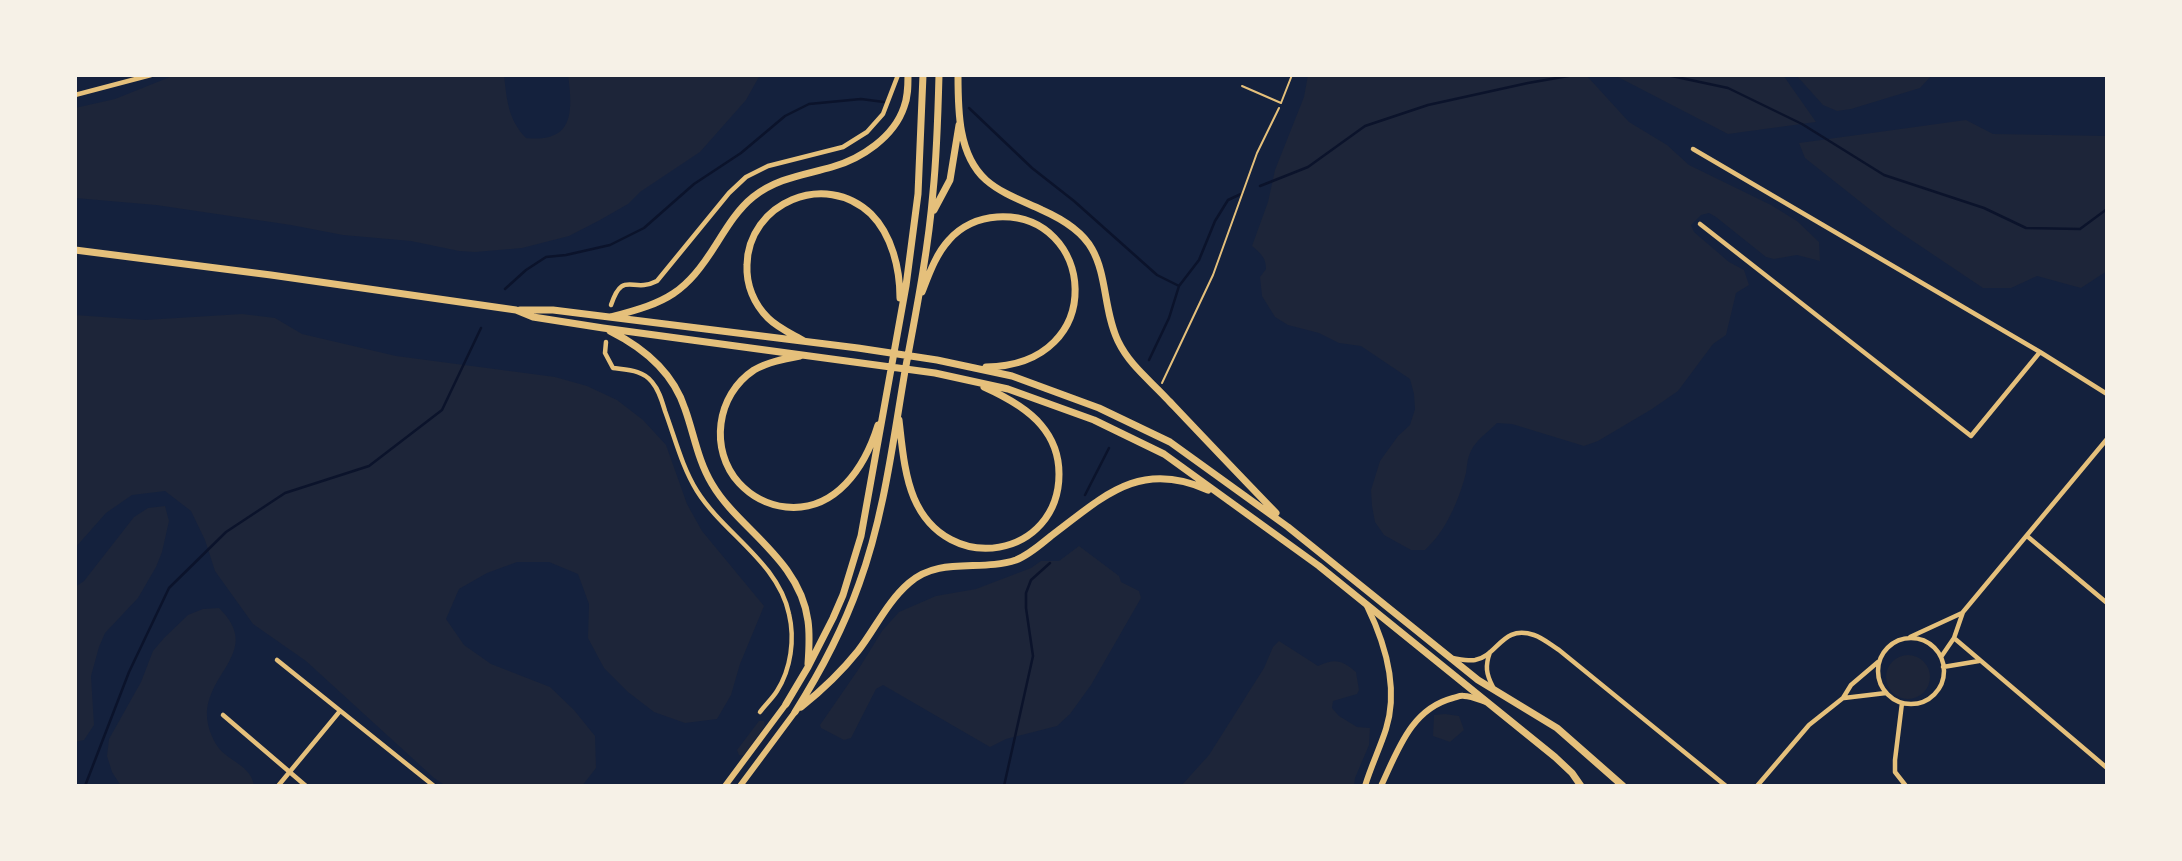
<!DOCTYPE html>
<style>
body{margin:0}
#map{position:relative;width:2182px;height:861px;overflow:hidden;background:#14213d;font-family:"Work Sans",sans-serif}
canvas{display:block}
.frame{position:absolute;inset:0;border:77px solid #f6f1e7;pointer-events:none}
</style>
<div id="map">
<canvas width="2182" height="861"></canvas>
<div class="frame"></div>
</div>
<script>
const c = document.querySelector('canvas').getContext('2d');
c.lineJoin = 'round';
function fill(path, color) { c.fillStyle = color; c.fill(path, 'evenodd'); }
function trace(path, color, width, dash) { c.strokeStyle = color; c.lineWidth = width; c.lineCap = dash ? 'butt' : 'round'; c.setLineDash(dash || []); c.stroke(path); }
const green = new Path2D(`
 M 175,75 L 504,75 C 507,101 508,119 526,138 C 574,143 573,112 568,75 L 760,75 L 746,100 L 700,152 L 640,192 L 628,204 L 600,220 L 569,236 L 522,248 L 475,252 L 459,251 L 411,241 L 343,235 L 291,225 L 156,205 L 75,198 L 75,108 L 115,99 Z
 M 1308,75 L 1586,75 L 1629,122 L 1667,145 L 1689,165 L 1771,205 L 1797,221 L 1819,242 L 1820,261 L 1797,255 L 1774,259 L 1766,257 L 1716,217 L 1709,213 L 1701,215 L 1691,225 L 1694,232 L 1729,262 L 1744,270 L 1749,285 L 1736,293 L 1726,335 L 1713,344 L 1678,391 L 1652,409 L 1598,441 L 1584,446 L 1512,424 L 1497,423 C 1487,433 1473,442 1469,456 C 1467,461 1467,467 1466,473 C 1459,500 1446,531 1425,550 L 1411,550 L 1384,535 L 1375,522 L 1372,506 L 1371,490 L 1380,461 L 1398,436 L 1410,425 L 1415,409 L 1414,394 L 1410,379 L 1361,346 L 1339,343 L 1319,333 L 1288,325 L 1275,317 L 1262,296 L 1260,277 L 1266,269 C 1266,257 1260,253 1252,246 L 1268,202 L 1275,170 L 1304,97 Z
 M 1614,75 L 1783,75 L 1816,122 L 1728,134 Z
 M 1796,75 L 1932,75 L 1920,88 L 1851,109 L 1837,111 L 1823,105 Z
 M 1966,120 L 1993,134 L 2107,136 L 2107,271 L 2081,288 L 2037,276 L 2011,288 L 1983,288 L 1892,227 L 1805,158 L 1799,143 Z
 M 242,314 L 275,318 L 302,334 L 396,356 L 555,377 L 587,386 L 617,400 L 643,420 L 666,445 L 687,504 L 702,531 L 764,606 L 740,664 L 731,695 L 717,719 L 685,723 L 654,712 L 628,692 L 604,668 L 588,638 L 589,604 L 578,574 L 549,562 L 517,562 L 487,573 L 459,589 L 446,619 L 464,645 L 491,664 L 550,687 L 574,710 L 595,736 L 596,768 L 582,786 L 446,786 L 434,778 L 306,661 L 253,624 L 215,571 L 205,540 L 191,511 L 165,491 L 132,495 L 106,513 L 75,548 L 75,315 L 145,320 Z
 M 165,506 L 169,521 L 162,552 L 156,567 L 138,598 L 105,633 L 99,647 L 91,676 L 94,725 L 84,740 L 75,742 L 75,587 L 84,581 L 134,517 L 148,508 Z
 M 1079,546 L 1119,576 L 1121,582 L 1139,591 L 1141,598 L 1091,685 L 1070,714 L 1057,726 L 1006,739 L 990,747 L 883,685 L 876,689 L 851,738 L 844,740 L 821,728 L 820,725 L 858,670 L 882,631 L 899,612 L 936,596 L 976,589 L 1031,568 L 1041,561 L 1059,561 Z
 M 219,608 C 263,651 206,672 207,716 C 207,725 212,739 218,747 C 228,761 252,766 254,786 L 121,786 L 112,772 L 107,756 L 109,739 L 141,682 L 153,651 L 164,638 L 188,615 L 203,609 Z
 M 1279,641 L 1318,666 C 1335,658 1342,660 1356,672 L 1359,690 L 1357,694 L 1333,701 L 1332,708 L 1339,716 L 1357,727 L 1370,728 L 1369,745 L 1355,778 L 1354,786 L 1181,786 L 1209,755 L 1264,668 L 1273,647 Z
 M1886 677a22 22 0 1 1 44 0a22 22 0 1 1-44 0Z
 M 1445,714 L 1459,716 L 1464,730 L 1450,742 L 1433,736 L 1434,715 Z
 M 759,721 L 764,721 L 765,726 L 744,755 L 739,755 L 737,750 Z`);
const stream = new Path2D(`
 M 1667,75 L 1728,88 L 1802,124 L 1884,175 L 1984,208 L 2026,228 L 2080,229 L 2107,209
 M 969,108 L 1032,168 L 1074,201 L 1157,275 L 1179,286
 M 1260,186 L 1308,167 L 1365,126 L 1428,105 L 1528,83 L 1574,75
 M 505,289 L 526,270 L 546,257 L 566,255 L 610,245 L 644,228 L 694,184 L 741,153 L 785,116 L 809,104 L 861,99 L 884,102
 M 1149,360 L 1169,318 L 1179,286 L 1199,260 L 1215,221 L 1228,200 L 1241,194
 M 1085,495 L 1109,448
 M 85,786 L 129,672 L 169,588 L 226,532 L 285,493 L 369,466 L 442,410 L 481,328
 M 1004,786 L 1033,656 L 1026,608 L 1026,593 L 1031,580 L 1050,563`);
const path = new Path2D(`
 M 1162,383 L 1213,275 L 1257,153 L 1279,108`);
const service = new Path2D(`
 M 1242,86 L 1281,103 L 1292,75`);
const minor = new Path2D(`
 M 75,95 L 151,75
 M 1693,149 L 2040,352 L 2107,394
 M 1700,224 L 1971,436 L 2040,352
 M 611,305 C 623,269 632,294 657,281 L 729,193 L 746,177 L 768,166 L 843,147 L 867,132 L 883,114 L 898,75
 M 606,342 L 605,353 L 613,368 C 627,370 643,370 652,382 C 659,390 662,401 665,411 C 675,438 682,467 697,491 C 724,534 778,562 789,614 C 795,639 791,669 777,691 C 772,699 765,705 760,712
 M 2027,536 L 2107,603
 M 1910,637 L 1962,613
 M 1954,638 L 2107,768
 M1878 671a33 33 0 1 1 66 0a33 33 0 1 1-66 0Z
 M 1490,652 C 1485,666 1486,674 1493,687
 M 1941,657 L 1954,638 L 1963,612 L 2107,439
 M 1452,658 C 1459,659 1468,661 1475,660 C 1498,656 1502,624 1534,635 C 1543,638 1551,645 1559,650 L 1726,786
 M 277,660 L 434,786
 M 1943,667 L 1979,661
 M 1844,698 L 1886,693
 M 1902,703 L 1895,760 L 1895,772 L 1906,786
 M 223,715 L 306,786
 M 278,786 L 340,711
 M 1757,786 L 1809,725 L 1843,698 L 1851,685 L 1878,662`);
const secondary = new Path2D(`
 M 1365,786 C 1371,766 1380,748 1386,729 C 1399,688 1385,643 1367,606
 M 1381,786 C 1398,750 1411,709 1453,698 C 1457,697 1461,695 1464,696 C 1471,696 1480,700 1486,702`);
const primary = new Path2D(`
 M 725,786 L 786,704
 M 740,786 L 795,712`);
const trunk = new Path2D(`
 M 958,75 C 958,110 958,155 986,180 C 1002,194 1023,201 1042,210 C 1060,218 1082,231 1092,249 C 1107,275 1104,312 1118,341 C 1130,366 1151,381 1169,401 C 1205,439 1240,476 1276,513
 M 934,210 L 950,180 L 959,125
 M 75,250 L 271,275 L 516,310 L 533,317 L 603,328 L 935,373 L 1008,389 L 1094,420 L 1164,454 L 1319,566 L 1555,757 L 1572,773 L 1581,786
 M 922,292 C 929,274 936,254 949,240 C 961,226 979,218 997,217 C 1095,211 1111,365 986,367
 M 520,310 L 553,310 L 858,348 L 937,360 L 1012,376 L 1099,408 L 1170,442 L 1288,527 L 1478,680 L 1557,728 L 1623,786
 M 611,317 C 668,302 685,294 717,243 C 727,227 738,209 753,197 C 777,178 804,175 832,167 C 861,159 894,137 904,107 C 908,97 908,86 908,75
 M 610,331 C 644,348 673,372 685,409 C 694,434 698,461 712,484 C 722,501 736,515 750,529 C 776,555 803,582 808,621 C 810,635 809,650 808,664
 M 804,341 C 792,334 778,328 768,318 C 754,304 746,285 747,265 C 748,203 825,170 871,214 C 892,235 900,269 900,298
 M 800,356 C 784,359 768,362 754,370 C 716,395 709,450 739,483 C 751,496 768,505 786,507 C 836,512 865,467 878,425
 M 899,420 C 902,445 904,474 914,498 C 948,578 1059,557 1059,474 C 1059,457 1053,439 1041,425 C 1027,408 1004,396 984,387
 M 786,704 L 808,667 L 833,618 L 843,595 L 861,536 L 906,286 L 918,194 L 923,75
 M 801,707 C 821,691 842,671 858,651 C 875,629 887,602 909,583 C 939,556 981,572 1016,560 C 1029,555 1040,545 1051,536 C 1103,497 1139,459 1208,490
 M 795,712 C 821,671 843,629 859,584 C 884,516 893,441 905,371 C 916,312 928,252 933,192 C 937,153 938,114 939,75`);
fill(green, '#1d2539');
trace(stream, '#0b132b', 2.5);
trace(path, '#e5c07b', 2);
trace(service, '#e5c07b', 2);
trace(minor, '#e5c07b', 4.5);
trace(secondary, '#e5c07b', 6);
trace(primary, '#e5c07b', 6);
trace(trunk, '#e5c07b', 7);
</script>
